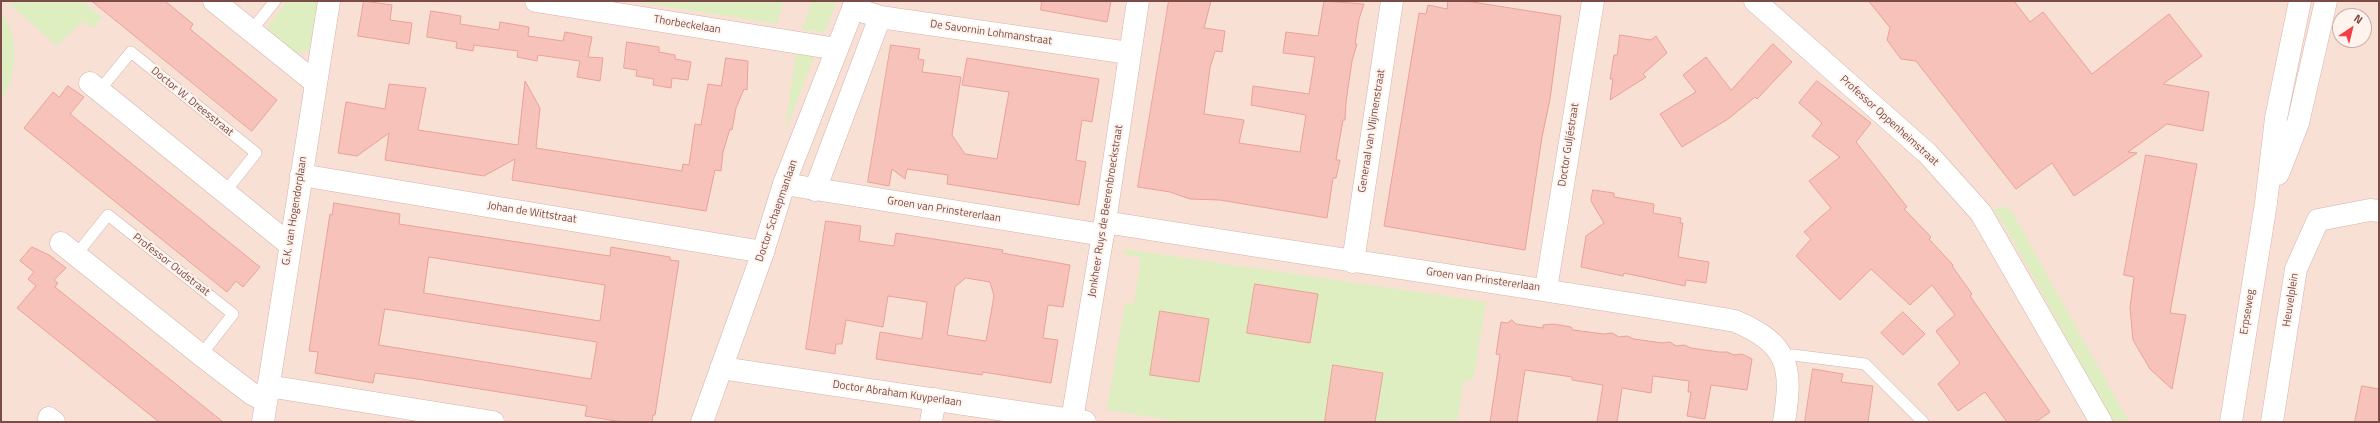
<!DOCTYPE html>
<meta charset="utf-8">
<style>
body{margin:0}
#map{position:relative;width:2380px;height:423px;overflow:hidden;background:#feeee5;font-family:"Titillium Web",sans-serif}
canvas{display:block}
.frame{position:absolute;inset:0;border:2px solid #7a4b47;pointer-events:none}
.north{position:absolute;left:2332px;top:8px;width:40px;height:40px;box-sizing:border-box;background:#fff3ed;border:1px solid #cab0ab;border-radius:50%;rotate:35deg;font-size:11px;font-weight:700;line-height:16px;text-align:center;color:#7a4b47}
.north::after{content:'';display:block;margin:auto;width:14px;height:18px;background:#f43e46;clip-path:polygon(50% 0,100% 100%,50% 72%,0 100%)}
</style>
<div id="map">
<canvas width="2380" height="423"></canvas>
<div class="frame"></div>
<div class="north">N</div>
</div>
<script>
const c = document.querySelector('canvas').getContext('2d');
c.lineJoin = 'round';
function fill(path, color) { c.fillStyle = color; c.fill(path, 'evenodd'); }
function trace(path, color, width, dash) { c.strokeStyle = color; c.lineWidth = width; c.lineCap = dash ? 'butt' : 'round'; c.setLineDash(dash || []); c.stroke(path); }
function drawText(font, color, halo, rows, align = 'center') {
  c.font = font + ' "Titillium Web",sans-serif'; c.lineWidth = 4; c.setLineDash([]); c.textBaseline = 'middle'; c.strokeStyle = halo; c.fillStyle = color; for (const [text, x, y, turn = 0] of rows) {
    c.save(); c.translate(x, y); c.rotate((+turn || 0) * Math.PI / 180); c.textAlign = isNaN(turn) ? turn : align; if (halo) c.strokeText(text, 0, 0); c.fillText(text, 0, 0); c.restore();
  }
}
const residential = new Path2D(`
 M 1,1 L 2379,1 L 2379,422 L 1,422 ZM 2340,16 L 2364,16 L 2364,40 L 2340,40 Z`);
const green = new Path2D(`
 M 6,1 L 82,1 L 102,17 L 92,29 L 83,21 L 57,46 Z
 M 287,1 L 322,1 L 314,49 L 294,55 L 266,29 Z
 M 632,1 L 784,1 L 776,24 Z
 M 812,1 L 837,1 L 825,32 L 802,30 Z
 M 1,14 C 21,34 16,80 1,101 Z
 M 798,48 L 816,52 L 785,132 L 795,57 Z
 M 2006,206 L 2011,210 L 2129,422 L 2113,422 L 2006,228 L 1993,210 Z
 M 1125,249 L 1486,302 L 1473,381 L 1464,380 L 1457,422 L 1183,422 L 1107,410 L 1125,303 L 1134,304 L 1141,257 L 1123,254 Z`);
const building = new Path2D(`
 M 92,1 L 165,1 L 193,24 L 190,29 L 277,100 L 252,131 Z
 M 364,1 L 392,5 L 390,20 L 412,23 L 409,44 L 358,36 Z
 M 1042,1 L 1111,1 L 1107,22 L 1041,10 Z
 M 1169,1 L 1211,1 L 1204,28 L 1225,31 L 1222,52 L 1215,51 L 1210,68 L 1204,114 L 1244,120 L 1239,143 L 1300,152 L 1306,115 L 1251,105 L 1253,86 L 1309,94 L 1315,57 L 1283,53 L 1286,32 L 1318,36 L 1324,1 L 1364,4 L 1359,19 L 1355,44 L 1357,44 L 1352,61 L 1346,102 L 1345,120 L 1343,120 L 1336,160 L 1340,160 L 1336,178 L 1333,178 L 1327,218 L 1220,200 L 1190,199 L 1170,192 L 1138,187 Z
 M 1448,1 L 1466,1 L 1561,16 L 1550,99 L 1542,137 L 1525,250 L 1384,226 L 1419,13 L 1426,14 L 1428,5 L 1447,9 Z
 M 1869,1 L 2014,1 L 2030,22 L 2043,12 L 2092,74 L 2169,14 L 2202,56 L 2163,84 L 2209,92 L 2203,131 L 2167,124 L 2128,152 L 2137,153 L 2074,196 L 2052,163 L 2016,189 L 1916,61 L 1901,59 L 1887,40 L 1890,28 Z
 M 431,11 L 461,16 L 460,24 L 499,30 L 500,22 L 529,27 L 528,36 L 563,41 L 565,32 L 592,37 L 588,57 L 603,58 L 600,81 L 577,77 L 580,61 L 538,55 L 537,61 L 517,57 L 518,51 L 474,45 L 473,51 L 456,48 L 457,42 L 427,37 Z
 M 1620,35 L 1651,40 L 1656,36 L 1667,53 L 1643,74 L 1646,77 L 1610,100 L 1613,79 L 1610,79 L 1614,55 L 1617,55 Z
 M 627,42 L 659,47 L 659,52 L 675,55 L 675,59 L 691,62 L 688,80 L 672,78 L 671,88 L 653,85 L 654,79 L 636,76 L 637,70 L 624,68 Z
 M 1773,44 L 1792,62 L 1757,99 L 1755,97 L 1728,119 L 1682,147 L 1660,114 L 1696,92 L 1683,75 L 1706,57 L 1731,90 Z
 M 891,45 L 920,49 L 918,59 L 924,60 L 922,72 L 961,77 L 952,135 L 965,154 L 997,159 L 1009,92 L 962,85 L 967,58 L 1099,79 L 1092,122 L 1082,120 L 1076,160 L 1086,162 L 1079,205 L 947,184 L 948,175 L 907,169 L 905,179 L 892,169 L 889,186 L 868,182 Z
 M 726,58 L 748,61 L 747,90 L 744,89 L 736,108 L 732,130 L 730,129 L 723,152 L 721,171 L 715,170 L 706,211 L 512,180 L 515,159 L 484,176 L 385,160 L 389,133 L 357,156 L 338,153 L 346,102 L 385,109 L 389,84 L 426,88 L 418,130 L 518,145 L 525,81 L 540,108 L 536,148 L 682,171 L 683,164 L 689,165 L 695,124 L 701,125 L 708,84 L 721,86 Z
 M 1817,81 L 1871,123 L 1856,142 L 1907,207 L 1904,209 L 1931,237 L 1929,239 L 1953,265 L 1952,266 L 1972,294 L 1970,296 L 2050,412 L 2036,422 L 2007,422 L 1985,392 L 1958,411 L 1938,384 L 1960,363 L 1936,331 L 1955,315 L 1932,285 L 1910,305 L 1871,269 L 1840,300 L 1796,256 L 1811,239 L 1804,232 L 1831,208 L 1809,181 L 1840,157 L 1812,136 L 1822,123 L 1799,103 Z
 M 68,86 L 84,97 L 70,114 L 260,267 L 243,287 L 236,281 L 227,292 L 24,128 L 53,92 L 59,97 Z
 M 2146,155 L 2197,164 L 2170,313 L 2186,315 L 2172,389 L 2150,369 L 2133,340 L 2130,308 L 2134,277 L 2124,275 Z
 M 1593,190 L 1614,193 L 1614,197 L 1654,204 L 1653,213 L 1681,218 L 1680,223 L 1683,223 L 1678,257 L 1709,262 L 1706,283 L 1686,280 L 1685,286 L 1624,273 L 1623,276 L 1581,267 L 1586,236 L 1604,223 L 1591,201 Z
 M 334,203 L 400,214 L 399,224 L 610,256 L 611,247 L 670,257 L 670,260 L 679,261 L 655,415 L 653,415 L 652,422 L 623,422 L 585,416 L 587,406 L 417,379 L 375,373 L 373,383 L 315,373 L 318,352 L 309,351 L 330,214 L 332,215 ZM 429,257 L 605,285 L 600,321 L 424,293 ZM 385,309 L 597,342 L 591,379 L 379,345 Z
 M 826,221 L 861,226 L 859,241 L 894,246 L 896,233 L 1003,250 L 1002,253 L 1070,265 L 1063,307 L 1048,305 L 1043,338 L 1058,340 L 1051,383 L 983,372 L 982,375 L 876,359 L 880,332 L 922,339 L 927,302 L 888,296 L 883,327 L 846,320 L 842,344 L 836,344 L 835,354 L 806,349 ZM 966,278 L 990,282 L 994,296 L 986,341 L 947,335 L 955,287 Z
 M 32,247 L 49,255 L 66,268 L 54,280 L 58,283 L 55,287 L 223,422 L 159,422 L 17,308 L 36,286 L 28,279 L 34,272 L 20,261 Z
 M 1255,284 L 1318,294 L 1310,343 L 1247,333 Z
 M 1160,311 L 1209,319 L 1199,382 L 1150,375 Z
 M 1903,312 L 1925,334 L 1903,355 L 1881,333 Z
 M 1512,320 L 1516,324 L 1543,328 L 1543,325 L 1553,324 L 1571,327 L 1573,330 L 1604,334 L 1612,333 L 1619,337 L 1627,336 L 1634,339 L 1662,343 L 1670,342 L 1676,346 L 1684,345 L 1691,348 L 1719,352 L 1727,352 L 1734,355 L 1742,354 L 1752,359 L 1747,390 L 1711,385 L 1705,419 L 1687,416 L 1691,392 L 1688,392 L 1689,381 L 1653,376 L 1651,393 L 1622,388 L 1617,422 L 1597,422 L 1603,385 L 1572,380 L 1572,377 L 1525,370 L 1517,422 L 1490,422 L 1500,355 L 1496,354 L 1501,322 L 1507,323 Z
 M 1333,365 L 1383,373 L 1375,422 L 1325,422 Z
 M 1813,369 L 1843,374 L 1841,382 L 1873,386 L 1868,422 L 1805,422 Z
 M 2362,386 L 2379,389 L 2379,422 L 2355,422 Z`);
const service = new Path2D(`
 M 251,31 L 275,1
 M 98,92 L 131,52 L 256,153 L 225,192
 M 76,255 L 108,215 L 233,314 L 201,355
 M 1782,356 L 1793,355 L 1865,364 L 1923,422`);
const minor = new Path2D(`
 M 214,1 L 316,83
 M 536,1 L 837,49
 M 1755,1 L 1928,154 L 1981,213 L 2101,422
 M 853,8 L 880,17 L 1129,53
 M 90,83 L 289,244
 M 301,175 L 763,252
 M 784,184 L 1103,235
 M 815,190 L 880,17
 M 1105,222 C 1315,256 1526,286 1735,321 C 1789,344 1793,367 1784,422
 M 61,243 L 201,355 L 252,394 L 266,401
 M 1353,262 L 1392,1
 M 1546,289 L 1593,1
 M 721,368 L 1085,422
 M 268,386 L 493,422
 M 49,418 L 54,422
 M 1072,420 L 1105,222 L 1138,1
 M 263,422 L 329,1
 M 931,422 L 935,399
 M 2272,422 L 2296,269 L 2318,220 L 2370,210 L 2379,211`);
const tertiary = new Path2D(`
 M 702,422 L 763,252 L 784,184 L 856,1`);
const secondary = new Path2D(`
 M 2278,174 L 2298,123 L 2326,1
 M 2231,422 L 2266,203 L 2276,118 L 2300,1`);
const streetNames = [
 ["Thorbeckelaan",687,25,9],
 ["De Savornin Lohmanstraat",991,33,8],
 ["Doctor W. Dreesstraat",192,102,39],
 ["Professor Oppenheimstraat",1889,121,42],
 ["Generaal van Vlijmenstraat",1372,131,-81],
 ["Doctor Guljéstraat",1569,145,-81],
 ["Groen van Prinstererlaan",944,210,9],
 ["G.K. van Hogendorplaan",295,211,-81],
 ["Doctor Schaepmanlaan",777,211,-71],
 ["Jonkheer Ruys de Beerenbroeckstraat",1106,211,-81],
 ["Johan de Wittstraat",532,213,9],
 ["Professor Oudstraat",171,265,38],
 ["Groen van Prinstererlaan",1483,280,8],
 ["Heuvelplein",2291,300,-81],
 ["Erpseweg",2248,312,-81],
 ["Doctor Abraham Kuyperlaan",897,394,8]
];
fill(residential, '#f9e0d5');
fill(green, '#dfeec1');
fill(building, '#f7c2b9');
trace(building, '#eba298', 1);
trace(service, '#d4b3ac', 12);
trace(minor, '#d4b3ac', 23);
trace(tertiary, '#d4b3ac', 23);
trace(secondary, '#dab3ab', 23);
trace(service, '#fff', 11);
trace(minor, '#fff', 22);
trace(tertiary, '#fff', 22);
trace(secondary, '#fff', 22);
drawText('11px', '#7a4b47', '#fff3ed', streetNames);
</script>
